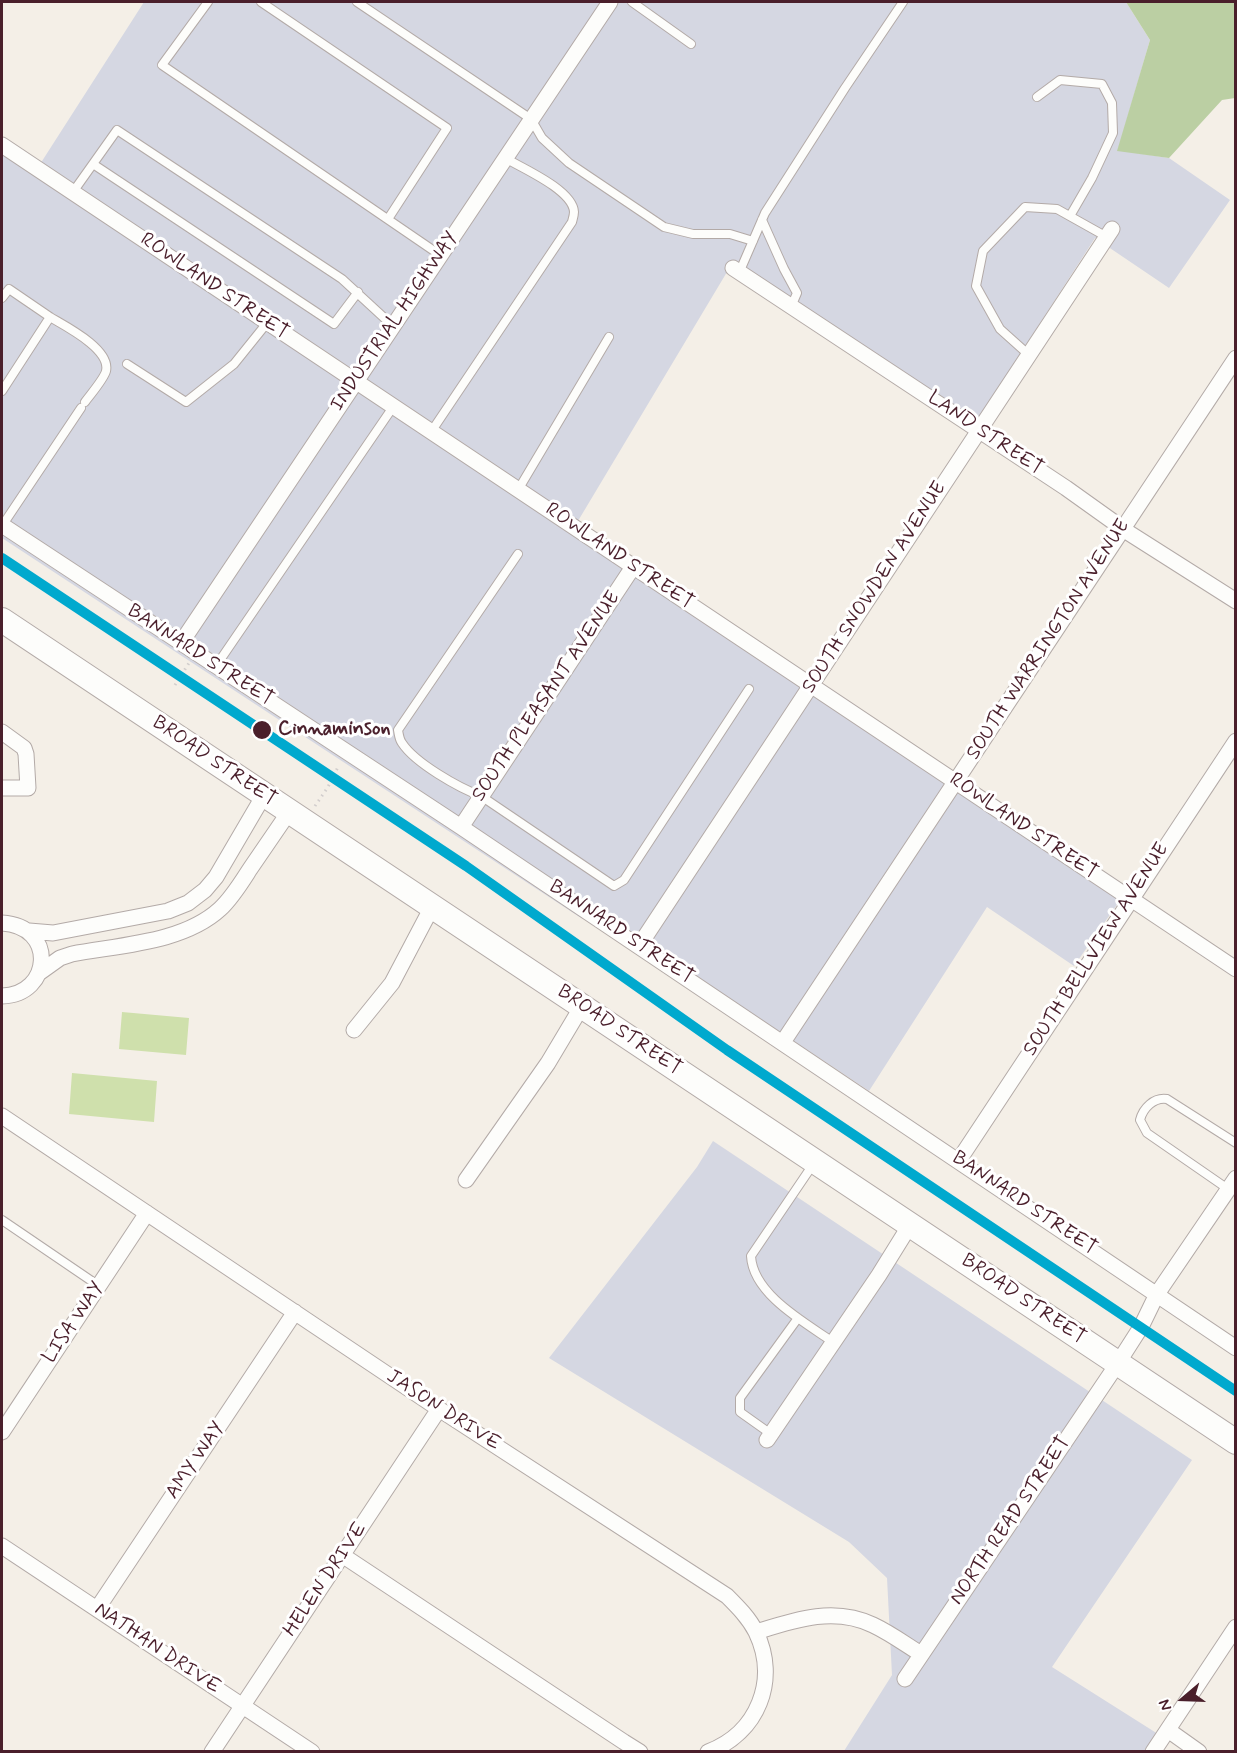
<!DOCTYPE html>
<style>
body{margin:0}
#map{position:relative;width:1237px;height:1753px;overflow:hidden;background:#f4efe7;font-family:Mynerve,sans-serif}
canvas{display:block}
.frame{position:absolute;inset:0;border:3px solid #4a1f2b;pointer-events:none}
.north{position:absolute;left:1153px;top:1669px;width:60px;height:60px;-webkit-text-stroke:4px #fff;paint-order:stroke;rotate:251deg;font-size:16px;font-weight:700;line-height:24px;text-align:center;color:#4a1f2b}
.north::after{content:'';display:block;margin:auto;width:21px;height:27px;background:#4a1f2b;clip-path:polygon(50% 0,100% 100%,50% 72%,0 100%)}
</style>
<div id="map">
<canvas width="1237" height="1753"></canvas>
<div class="frame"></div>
<div class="north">N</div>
</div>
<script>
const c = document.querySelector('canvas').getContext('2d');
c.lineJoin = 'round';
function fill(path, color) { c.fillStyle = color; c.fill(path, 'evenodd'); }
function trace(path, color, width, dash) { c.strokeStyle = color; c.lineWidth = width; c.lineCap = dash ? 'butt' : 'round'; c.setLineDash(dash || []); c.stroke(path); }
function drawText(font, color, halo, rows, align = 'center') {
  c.font = font + ' Mynerve,sans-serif'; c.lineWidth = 6; c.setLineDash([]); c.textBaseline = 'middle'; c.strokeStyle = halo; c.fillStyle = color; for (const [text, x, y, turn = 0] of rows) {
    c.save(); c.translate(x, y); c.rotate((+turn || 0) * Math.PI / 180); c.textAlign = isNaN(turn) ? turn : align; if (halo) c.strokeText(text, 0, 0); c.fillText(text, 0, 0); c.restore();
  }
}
const industrial = new Path2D(`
 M 144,2 L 1126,2 L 1150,40 L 1118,150 L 1169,158 L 1230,200 L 1169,288 L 1095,238 L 971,430 L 727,272 L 572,531 L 1123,896 L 1074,966 L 987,907 L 869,1091 L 678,964 L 581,918 L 2,538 L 2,153 L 35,172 Z
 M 713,1141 L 1192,1460 L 1052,1667 L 1158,1734 L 1147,1751 L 844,1751 L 892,1675 L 887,1578 L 849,1542 L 549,1358 L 697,1167 Z`);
const green = new Path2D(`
 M 122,1012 L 189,1018 L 186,1055 L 119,1049 Z
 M 72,1073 L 157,1081 L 154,1122 L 69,1114 Z`);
const forest = new Path2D(`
 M 1126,2 L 1235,2 L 1235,98 L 1222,100 L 1169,158 L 1117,151 L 1150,40 Z`);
const path = new Path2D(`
 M 175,685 L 189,663
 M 315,806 L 328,787 L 339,765`);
const service = new Path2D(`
 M 208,2 L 162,65 L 440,255
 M 261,2 L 447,128 L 388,219
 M 357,2 L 531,119 L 542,138 L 569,163 L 664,227 L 693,234 L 730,234 L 753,241
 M 632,2 L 691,44
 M 1037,97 L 1060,80 L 1102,84 L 1112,103 L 1113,133 L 1092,178 L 1070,216
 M 93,164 L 334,324 L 358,292
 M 73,192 L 117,130 L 342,279 L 393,326
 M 762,220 L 784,269 L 797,293 L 791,307
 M 739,273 L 765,213 L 845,88 L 903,2
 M 2,298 L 9,289 L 50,317 L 2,391
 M 50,317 C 65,326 111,349 106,371 C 104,379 90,395 85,402
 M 1029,355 L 1000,329 L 976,286 L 983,251 L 1025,207 L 1057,209 L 1107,237
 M 127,364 L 186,402 L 234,364 L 267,323
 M 431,432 L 572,222 C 573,218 574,215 574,212 C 573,190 522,168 505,158
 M 518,490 L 609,337
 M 2,526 L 81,408
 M 518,554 L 398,730 C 399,735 399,739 402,743 C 415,763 459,788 481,796 L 614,886 L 624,880 L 749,689
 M 216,666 L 393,407
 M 814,1163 L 751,1256 C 753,1294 804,1322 833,1342
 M 1228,1189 L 1147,1133 L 1140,1120 C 1143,1108 1154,1097 1167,1099 L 1236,1143
 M 2,1220 L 99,1286
 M 771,1434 L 740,1412 L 740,1398 L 798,1318`);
const minor = new Path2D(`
 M 2,145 L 1236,969
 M 733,268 L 1066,488 L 1129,533 L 1236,601
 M 2,525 L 461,827 L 1236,1348
 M 181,643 L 610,2
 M 2,732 L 24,748 L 26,754 L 28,788 L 2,788
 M 461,827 L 633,567
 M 2,923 C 57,926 52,995 2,996
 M 29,931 L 53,933 L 168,911 L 188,903 L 205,890 L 216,877 L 264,795
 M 639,946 L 1112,229
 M 39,973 L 60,958 L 72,954 C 119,945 183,943 220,909 C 232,898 241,883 250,869 C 263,850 276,831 289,812
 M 354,1030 L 392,983 L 432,907
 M 783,1042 L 1236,358
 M 2,1116 L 439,1409 L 727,1596 C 738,1607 749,1618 756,1632 C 779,1680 758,1733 708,1752
 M 959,1160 L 1236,741
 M 466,1180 L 548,1063 L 582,1006
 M 2,1432 L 147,1213
 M 767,1440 L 879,1275 L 910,1225
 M 2,1546 L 312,1752
 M 342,1555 L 624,1742 L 640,1752
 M 97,1609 L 295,1312
 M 756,1632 C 794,1620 834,1606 873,1625 C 890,1633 905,1644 921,1654
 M 905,1679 L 1118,1363 L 1141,1327 L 1157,1294 L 1236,1178
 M 1168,1730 L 1199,1752
 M 212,1752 L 439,1409
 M 1153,1752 L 1236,1627`);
const primary = new Path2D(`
 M 2,620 L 1236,1442`);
const rail1 = new Path2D(`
 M 2,558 L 466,866 L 727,1050 L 1236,1391`);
const markers = [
 [262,730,10,"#4a1f2b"]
];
const streetNames = [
 ["ROWLAND STREET",214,287,34],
 ["INDUSTRIAL HIGHWAY",395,322,-56],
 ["LAND STREET",985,434,34],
 ["ROWLAND STREET",619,557,34],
 ["SOUTH SNOWDEN AVENUE",875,588,-57],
 ["SOUTH WARRINGTON AVENUE",1049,640,-57],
 ["BANNARD STREET",200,656,33],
 ["SOUTH PLEASANT AVENUE",547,697,-56],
 ["BROAD STREET",214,762,34],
 ["ROWLAND STREET",1023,827,34],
 ["BANNARD STREET",621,933,34],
 ["SOUTH BELLVIEW AVENUE",1097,950,-57],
 ["BROAD STREET",619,1031,34],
 ["BANNARD STREET",1024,1204,34],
 ["BROAD STREET",1023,1300,34],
 ["LISA WAY",74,1323,-56],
 ["JASON DRIVE",443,1411,33],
 ["AMY WAY",196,1461,-56],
 ["NORTH READ STREET",1011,1521,-56],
 ["HELEN DRIVE",326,1580,-56],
 ["NATHAN DRIVE",157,1649,34]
];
const stopNames = [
 ["Cinnaminson",278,730]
];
fill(industrial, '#d5d7e2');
fill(green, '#cfe0ac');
fill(forest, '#bbcfa3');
trace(service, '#b3aaa7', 10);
trace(minor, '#b3aaa7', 17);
trace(primary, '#b3aaa7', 26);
trace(path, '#d1cdcc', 3, [1.5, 4.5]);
trace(service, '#fdfdfb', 8);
trace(minor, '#fdfdfb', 15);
trace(primary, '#fdfdfb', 24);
trace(rail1, '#00a9ce', 10);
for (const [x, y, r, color] of markers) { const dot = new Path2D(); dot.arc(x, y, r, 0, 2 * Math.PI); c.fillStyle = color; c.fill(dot); trace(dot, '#fff', 2); }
drawText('20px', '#4a1f2b', '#fff', streetNames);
drawText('bold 20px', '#4a1f2b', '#fff', stopNames, 'left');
</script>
